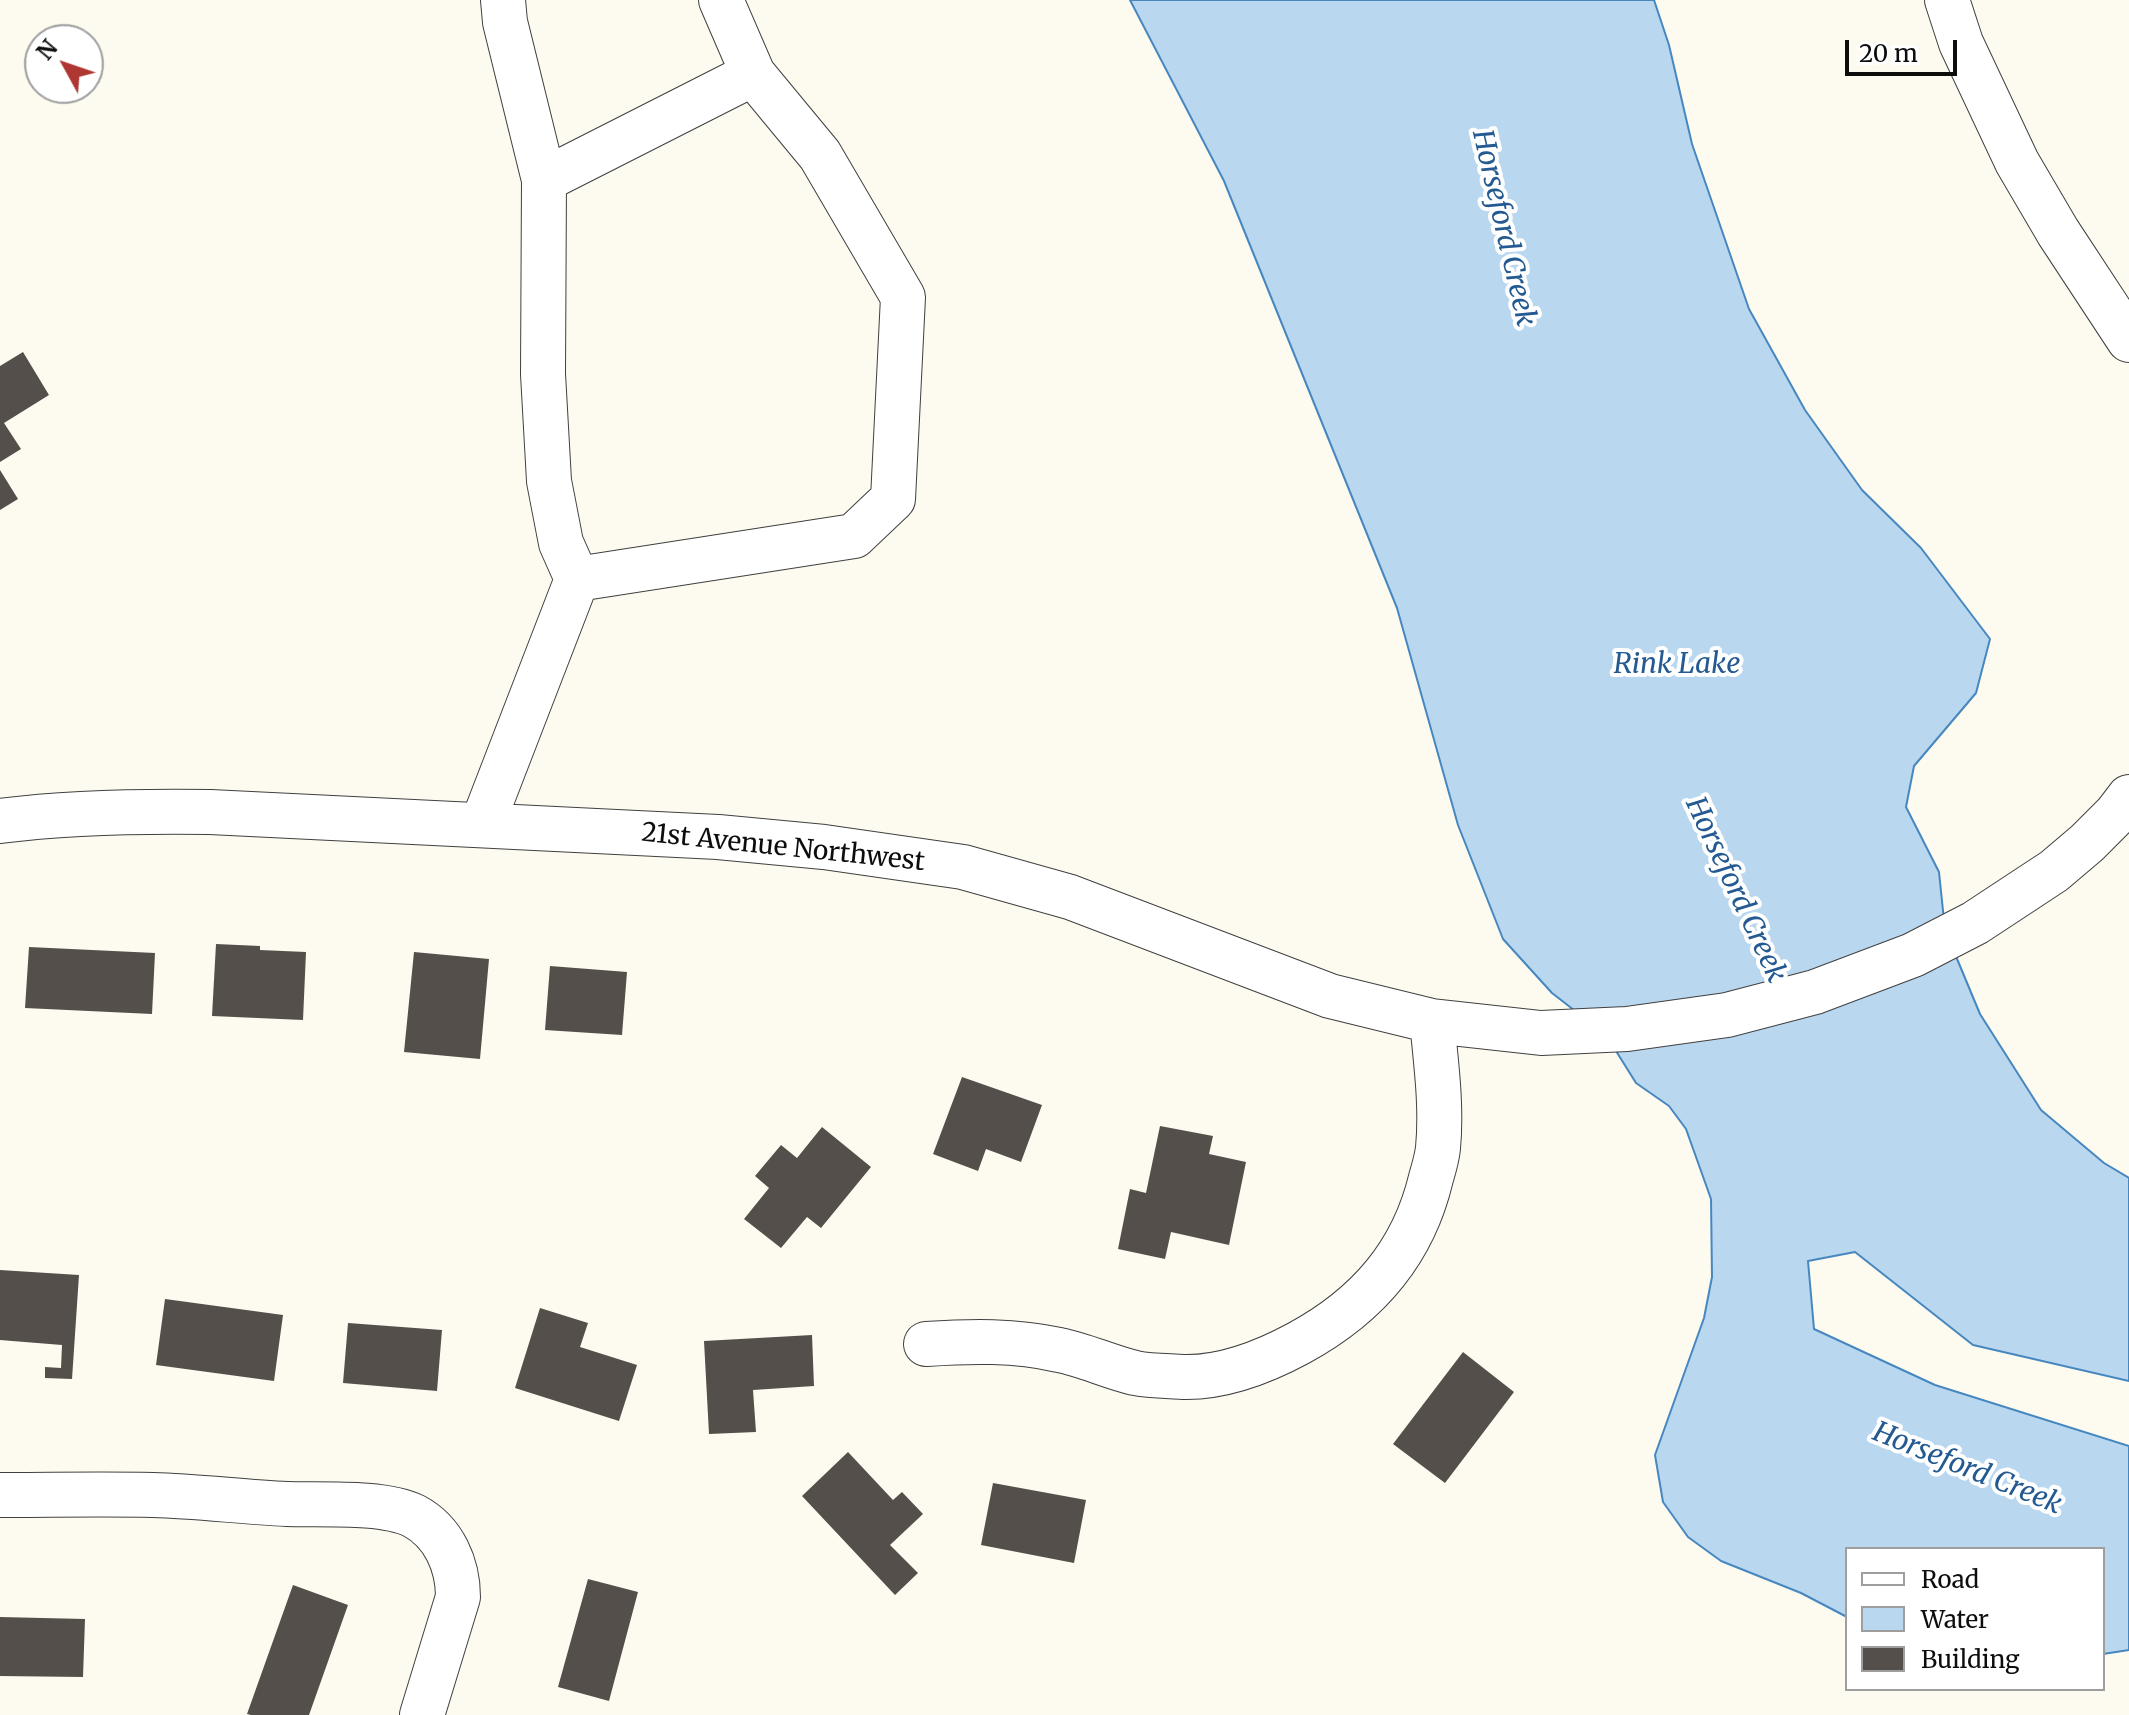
<!DOCTYPE html>
<style>
body{margin:0}
#map{position:relative;width:2129px;height:1715px;overflow:hidden;background:#fdfbef;font-family:Merriweather,serif}
canvas{display:block}
.legend{position:absolute;left:1845px;top:1547px;width:260px;height:144px;box-sizing:border-box;background:#fff;border:2px solid #9e9e9e;margin:0;padding:10px 14px;list-style:none;font-size:24px;color:#0d0d0d}
.legend li{display:flex;align-items:center;gap:16px;height:40px}
.legend b{width:40px;border:2px solid #9e9e9e}
.north{position:absolute;left:24px;top:24px;width:80px;height:80px;box-sizing:border-box;background:#fff;border:2px solid #9e9e9e;border-radius:50%;rotate:310deg;font-size:22px;font-weight:700;line-height:32px;text-align:center;color:#0d0d0d}
.north::after{content:'';display:block;margin:auto;width:28px;height:36px;background:#ae3734;clip-path:polygon(50% 0,100% 100%,50% 72%,0 100%)}
.scale{position:absolute;left:1845px;top:40px;width:112px;height:36px;box-sizing:border-box;border:4px solid #0d0d0d;border-top:0;padding-left:10px;font-size:24px;line-height:28px;white-space:nowrap;color:#0d0d0d;-webkit-text-stroke:6px #fff;paint-order:stroke}
</style>
<div id="map">
<canvas width="2129" height="1715"></canvas>
<ul class="legend">
<li><b style="height:10px;background:#fff"></b>Road</li>
<li><b style="height:22px;background:#b9d7ef"></b>Water</li>
<li><b style="height:22px;background:#544f4b"></b>Building</li>
</ul>
<div class="north">N</div>
<div class="scale">20 m</div>
</div>
<script>
const c = document.querySelector('canvas').getContext('2d');
c.lineJoin = 'round';
function fill(path, color) { c.fillStyle = color; c.fill(path, 'evenodd'); }
function trace(path, color, width, dash) { c.strokeStyle = color; c.lineWidth = width; c.lineCap = dash ? 'butt' : 'round'; c.setLineDash(dash || []); c.stroke(path); }
function drawText(font, color, halo, rows, align = 'center') {
  c.font = font + ' Merriweather,serif'; c.lineWidth = 8; c.setLineDash([]); c.textBaseline = 'middle'; c.strokeStyle = halo; c.fillStyle = color; for (const [text, x, y, turn = 0] of rows) {
    c.save(); c.translate(x, y); c.rotate((+turn || 0) * Math.PI / 180); c.textAlign = isNaN(turn) ? turn : align; if (halo) c.strokeText(text, 0, 0); c.fillText(text, 0, 0); c.restore();
  }
}
const water = new Path2D(`
 M 1130,0 L 1654,0 L 1669,45 L 1692,144 L 1749,309 L 1805,410 L 1862,490 L 1921,548 L 1990,639 L 1976,693 L 1914,766 L 1906,807 L 1939,872 L 1945,930 L 1980,1014 L 2041,1110 L 2104,1163 L 2129,1178 L 2129,1381 L 1973,1345 L 1855,1252 L 1808,1261 L 1814,1329 L 1935,1385 L 2129,1446 L 2129,1650 L 2103,1654 L 2103,1549 L 1847,1549 L 1847,1617 L 1801,1593 L 1721,1561 L 1688,1537 L 1663,1502 L 1655,1455 L 1704,1318 L 1712,1277 L 1711,1199 L 1686,1129 L 1669,1106 L 1636,1083 L 1606,1035 L 1552,993 L 1503,939 L 1458,825 L 1397,608 L 1224,181 Z`);
const building = new Path2D(`
 M 23,352 L 49,395 L 4,423 L 21,449 L 0,462 L 0,366 Z
 M 0,470 L 18,499 L 0,510 Z
 M 216,944 L 260,946 L 260,950 L 306,952 L 303,1020 L 212,1016 Z
 M 29,947 L 155,953 L 152,1014 L 25,1008 Z
 M 414,952 L 489,959 L 480,1059 L 404,1052 Z
 M 550,966 L 627,972 L 622,1035 L 545,1030 Z
 M 962,1077 L 1042,1105 L 1021,1162 L 986,1149 L 978,1171 L 933,1154 Z
 M 1160,1126 L 1213,1136 L 1209,1154 L 1246,1162 L 1229,1245 L 1171,1232 L 1165,1259 L 1118,1249 L 1130,1189 L 1146,1193 Z
 M 822,1127 L 871,1167 L 821,1228 L 807,1217 L 781,1248 L 744,1219 L 769,1188 L 755,1176 L 781,1145 L 797,1158 Z
 M 0,1270 L 79,1275 L 72,1379 L 45,1378 L 45,1367 L 61,1368 L 62,1345 L 0,1340 Z
 M 165,1299 L 283,1315 L 274,1381 L 156,1365 Z
 M 540,1308 L 588,1323 L 580,1347 L 637,1365 L 619,1421 L 515,1388 Z
 M 348,1323 L 442,1330 L 437,1391 L 343,1383 Z
 M 812,1335 L 814,1386 L 753,1390 L 756,1432 L 709,1434 L 704,1341 Z
 M 1463,1352 L 1514,1392 L 1445,1483 L 1393,1444 Z
 M 848,1452 L 893,1500 L 902,1492 L 923,1514 L 890,1545 L 918,1573 L 895,1595 L 802,1496 Z
 M 993,1483 L 1086,1500 L 1074,1563 L 981,1545 Z
 M 588,1579 L 638,1592 L 609,1701 L 558,1687 Z
 M 293,1585 L 348,1605 L 309,1715 L 251,1715 L 247,1714 Z
 M 0,1617 L 85,1619 L 83,1677 L 0,1676 Z`);
const minor = new Path2D(`
 M 1947,0 L 1961,43 L 2017,162 L 2058,232 L 2129,340
 M 544,180 L 753,74
 M 577,579 L 854,536 L 893,499 L 903,297 L 820,155 L 753,74 L 721,0
 M 0,821 C 70,812 140,811 210,812 L 718,837 L 824,847 L 963,867 L 1070,897 L 1330,996 L 1432,1021 L 1541,1033 L 1627,1029 L 1727,1015 L 1815,992 L 1913,955 L 1975,923 L 2054,871 L 2087,843 L 2116,814 L 2129,797
 M 482,825 L 577,579 L 561,543 L 549,481 L 543,374 L 544,180 L 505,22 L 503,0
 M 926,1344 C 971,1341 1015,1340 1059,1350 C 1085,1355 1109,1367 1135,1373 C 1150,1376 1168,1376 1183,1377 C 1224,1378 1264,1362 1299,1343 C 1367,1306 1413,1254 1431,1178 C 1434,1168 1437,1158 1438,1148 C 1442,1106 1436,1063 1432,1021
 M 0,1495 C 51,1495 102,1494 153,1495 C 197,1496 242,1502 287,1504 C 321,1505 384,1501 414,1516 C 444,1532 458,1565 458,1597 L 422,1715`);
const streetNames = [
 ["21st Avenue Northwest",783,848,6]
];
const waterNames = [
 ["Horseford Creek",1503,228,77],
 ["Rink Lake",1677,665],
 ["Horseford Creek",1735,890,65],
 ["Horseford Creek",1967,1469,22]
];
fill(water, '#b9d7ef');
trace(water, '#4787bf', 2);
fill(building, '#544f4b');
trace(minor, '#404040', 46);
trace(minor, '#fff', 44);
drawText('26px', '#0d0d0d', '#fff', streetNames);
drawText('italic 28px', '#245a91', '#fff', waterNames);
</script>
